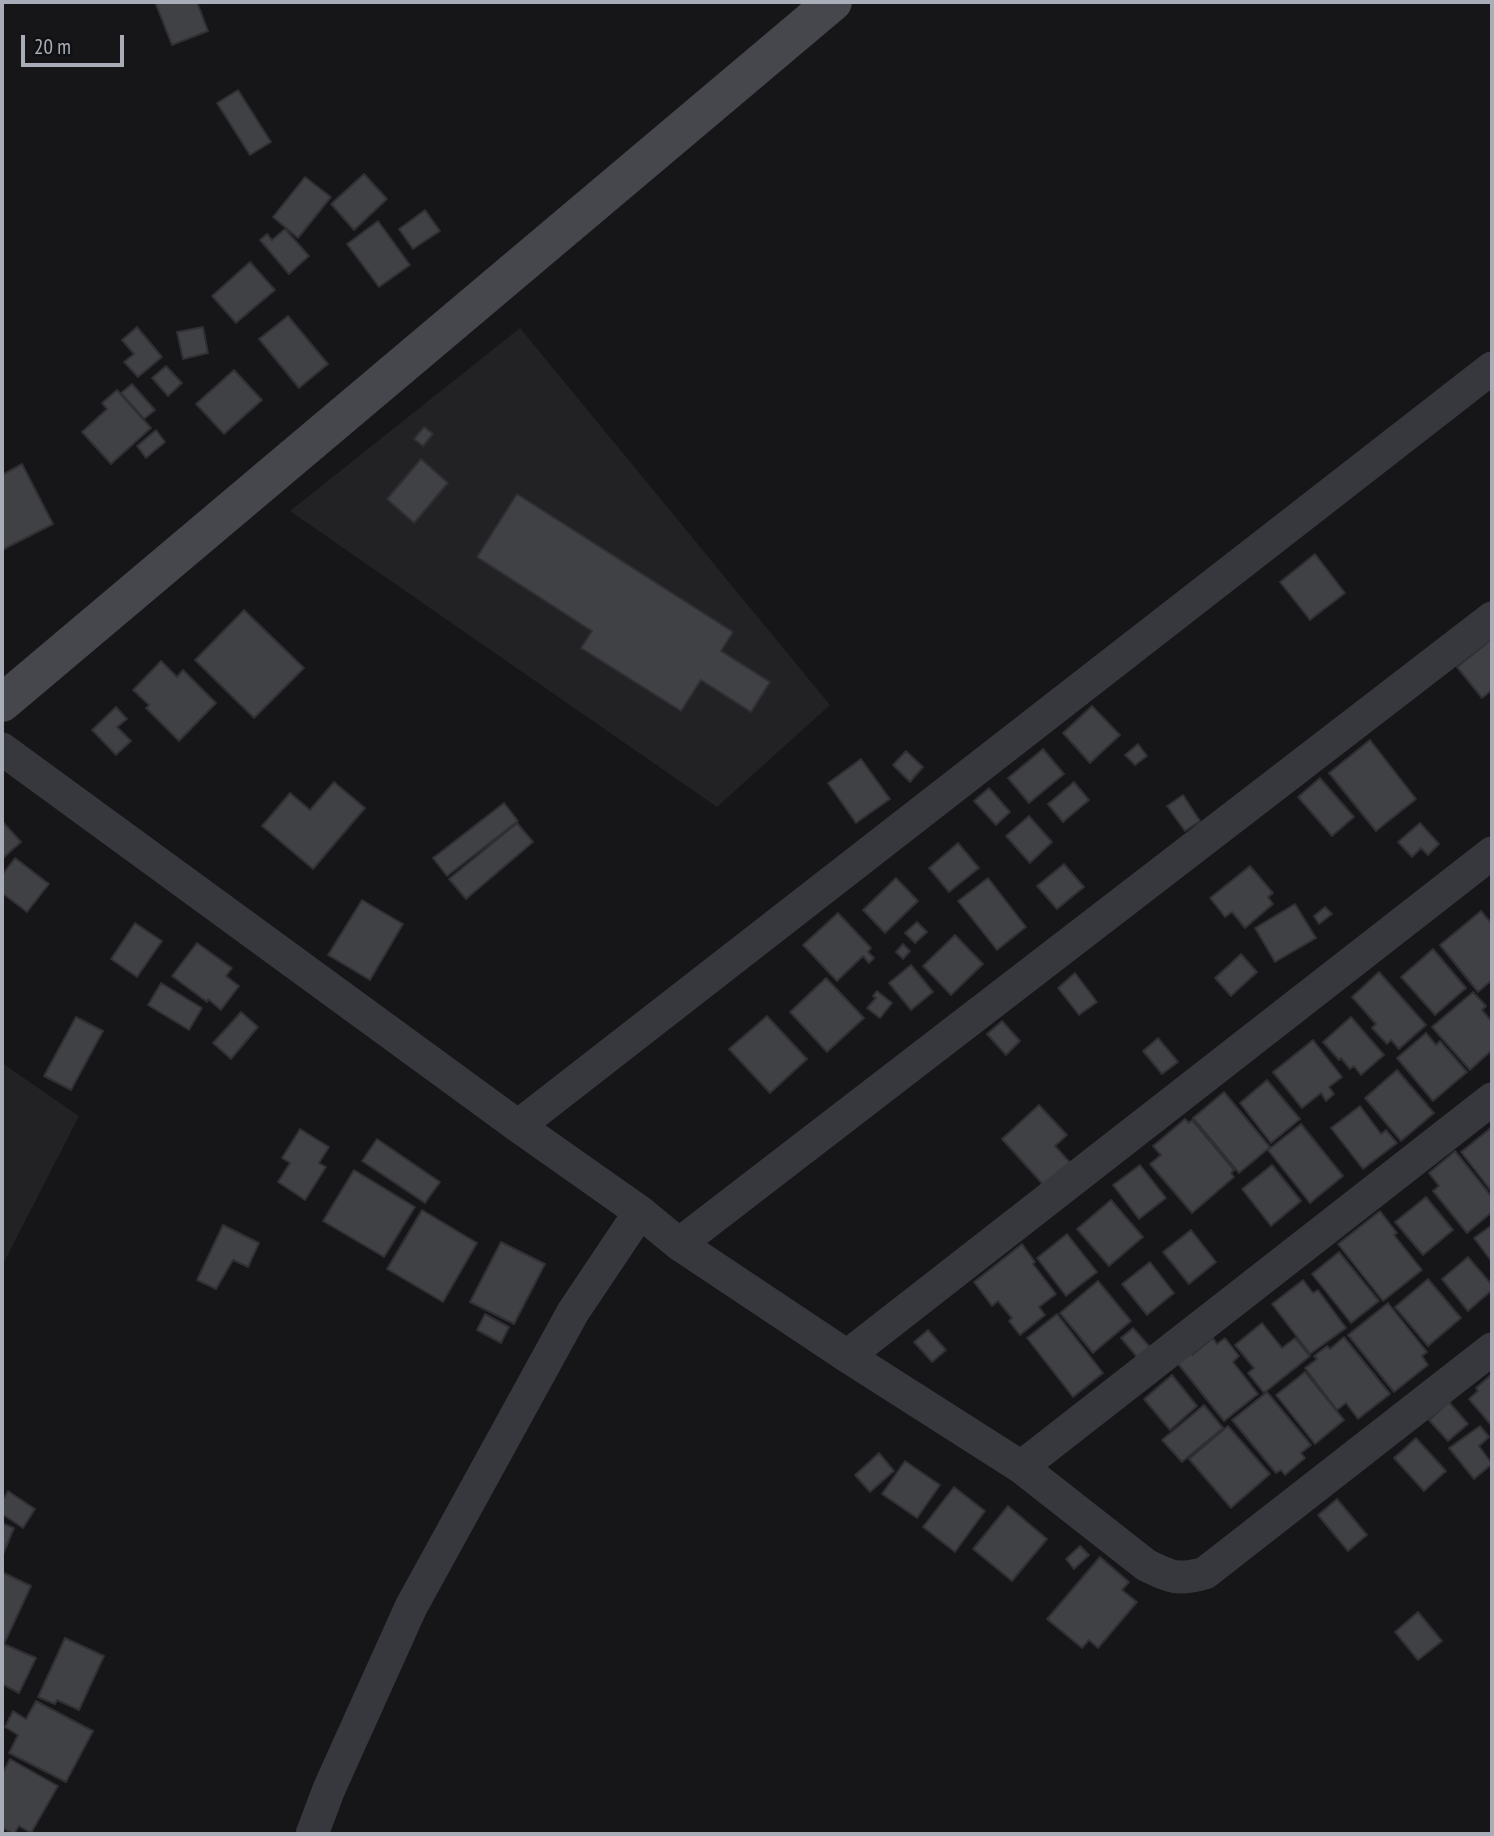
<!DOCTYPE html>
<style>
body{margin:0}
#map{position:relative;width:1494px;height:1836px;overflow:hidden;background:#161618;font-family:"PT Sans Narrow",sans-serif}
canvas{display:block}
.frame{position:absolute;inset:0;border:4px solid #a8adb8;pointer-events:none}
.scale{position:absolute;left:21px;top:35px;width:103px;height:32px;box-sizing:border-box;border:4px solid #a8adb8;border-top:0;padding-left:9px;font-size:21px;line-height:24px;white-space:nowrap;color:#a8adb8;-webkit-text-stroke:5px #111113;paint-order:stroke}
</style>
<div id="map">
<canvas width="1494" height="1836"></canvas>
<div class="frame"></div>
<div class="scale">20 m</div>
</div>
<script>
const c = document.querySelector('canvas').getContext('2d');
c.lineJoin = 'round';
function fill(path, color) { c.fillStyle = color; c.fill(path, 'evenodd'); }
function trace(path, color, width, dash) { c.strokeStyle = color; c.lineWidth = width; c.lineCap = dash ? 'butt' : 'round'; c.setLineDash(dash || []); c.stroke(path); }
const built = new Path2D(`
 M 520,328 L 830,705 L 717,807 L 290,511 Z
 M 2,1063 L 79,1116 L 2,1266 Z`);
const building = new Path2D(`
 M 155,2 L 197,2 L 208,31 L 172,45 Z
 M 238,90 L 271,142 L 250,155 L 217,103 Z
 M 364,174 L 387,199 L 354,230 L 331,204 Z
 M 305,177 L 331,197 L 298,238 L 273,217 Z
 M 425,210 L 440,231 L 413,249 L 399,229 Z
 M 378,221 L 410,265 L 379,287 L 347,244 Z
 M 285,229 L 309,256 L 289,274 L 260,240 L 267,234 L 272,240 Z
 M 250,262 L 275,290 L 236,323 L 212,296 Z
 M 288,316 L 328,364 L 299,388 L 259,339 Z
 M 137,327 L 162,357 L 138,377 L 124,362 L 134,354 L 122,340 Z
 M 203,327 L 208,353 L 183,359 L 177,332 Z
 M 166,366 L 182,383 L 168,396 L 152,378 Z
 M 234,370 L 262,400 L 224,434 L 196,404 Z
 M 132,384 L 155,410 L 144,419 L 121,393 Z
 M 117,390 L 151,428 L 111,464 L 82,432 L 107,409 L 102,403 Z
 M 424,427 L 433,434 L 423,446 L 414,439 Z
 M 156,430 L 165,442 L 146,458 L 137,446 Z
 M 421,459 L 448,483 L 414,523 L 387,499 Z
 M 22,464 L 53,524 L 2,550 L 2,475 Z
 M 517,494 L 733,632 L 721,651 L 770,682 L 751,712 L 701,680 L 681,711 L 581,648 L 592,631 L 477,557 Z
 M 1315,554 L 1345,593 L 1310,620 L 1280,582 Z
 M 244,610 L 304,668 L 254,718 L 195,660 Z
 M 1492,639 L 1492,690 L 1482,698 L 1457,667 Z
 M 161,661 L 177,677 L 183,670 L 216,703 L 179,741 L 146,708 L 149,705 L 133,690 Z
 M 1092,706 L 1120,735 L 1090,763 L 1063,733 Z
 M 116,707 L 127,719 L 117,727 L 131,741 L 116,755 L 92,730 Z
 M 1370,740 L 1416,799 L 1376,831 L 1329,773 Z
 M 1138,744 L 1147,756 L 1135,765 L 1125,755 Z
 M 1043,749 L 1064,774 L 1029,803 L 1008,778 Z
 M 906,751 L 923,767 L 910,782 L 893,765 Z
 M 861,759 L 890,799 L 856,823 L 828,783 Z
 M 1320,778 L 1354,817 L 1332,836 L 1298,797 Z
 M 334,782 L 365,808 L 313,869 L 262,826 L 290,793 L 310,810 Z
 M 1074,782 L 1089,800 L 1063,822 L 1048,804 Z
 M 989,788 L 1010,812 L 996,825 L 974,801 Z
 M 1183,795 L 1200,821 L 1185,831 L 1167,806 Z
 M 504,803 L 518,821 L 447,876 L 433,858 Z
 M 1029,816 L 1052,842 L 1030,863 L 1006,836 Z
 M 2,821 L 21,842 L 2,859 Z
 M 517,823 L 533,842 L 466,899 L 449,879 Z
 M 1420,823 L 1439,844 L 1428,855 L 1421,848 L 1412,857 L 1398,842 Z
 M 958,843 L 979,868 L 949,892 L 929,868 Z
 M 15,858 L 49,884 L 27,912 L 2,893 L 2,875 Z
 M 1064,864 L 1084,887 L 1057,909 L 1037,886 Z
 M 1250,866 L 1273,893 L 1268,897 L 1273,904 L 1245,928 L 1232,912 L 1225,917 L 1210,898 Z
 M 896,878 L 918,901 L 885,933 L 863,910 Z
 M 988,878 L 1026,927 L 997,950 L 958,901 Z
 M 362,900 L 403,924 L 370,980 L 328,955 Z
 M 1295,904 L 1316,938 L 1275,962 L 1255,928 Z
 M 1325,907 L 1332,914 L 1319,924 L 1314,916 Z
 M 1481,911 L 1492,924 L 1492,980 L 1478,992 L 1440,945 Z
 M 838,913 L 871,948 L 868,952 L 874,958 L 869,963 L 863,956 L 837,981 L 803,945 Z
 M 917,922 L 927,932 L 915,943 L 905,933 Z
 M 135,923 L 162,941 L 137,977 L 111,959 Z
 M 955,935 L 983,964 L 951,995 L 923,966 Z
 M 197,943 L 232,968 L 226,976 L 239,986 L 221,1010 L 208,999 L 207,1002 L 172,976 Z
 M 903,944 L 910,951 L 903,959 L 896,952 Z
 M 1433,949 L 1466,988 L 1435,1015 L 1401,977 Z
 M 1241,954 L 1257,972 L 1231,996 L 1215,978 Z
 M 911,965 L 933,992 L 911,1010 L 889,983 Z
 M 1379,972 L 1426,1025 L 1399,1049 L 1391,1040 L 1387,1044 L 1372,1028 L 1376,1024 L 1352,997 Z
 M 1075,973 L 1097,1002 L 1079,1015 L 1058,988 Z
 M 826,978 L 864,1018 L 827,1052 L 790,1012 Z
 M 161,983 L 202,1008 L 189,1030 L 148,1005 Z
 M 877,991 L 892,1003 L 880,1018 L 867,1008 L 876,998 L 873,996 Z
 M 1473,992 L 1486,1006 L 1482,1010 L 1492,1022 L 1492,1050 L 1470,1070 L 1432,1027 Z
 M 241,1012 L 258,1027 L 231,1059 L 213,1043 Z
 M 767,1016 L 807,1059 L 770,1093 L 729,1049 Z
 M 76,1017 L 103,1031 L 71,1090 L 44,1076 Z
 M 1351,1017 L 1384,1055 L 1361,1075 L 1354,1066 L 1350,1069 L 1341,1058 L 1339,1060 L 1323,1042 Z
 M 1002,1021 L 1020,1041 L 1006,1055 L 987,1034 Z
 M 1426,1033 L 1436,1045 L 1440,1041 L 1467,1072 L 1433,1101 L 1397,1058 Z
 M 1158,1038 L 1178,1062 L 1162,1074 L 1143,1051 Z
 M 1313,1040 L 1342,1077 L 1329,1087 L 1334,1094 L 1326,1101 L 1321,1093 L 1302,1108 L 1273,1072 Z
 M 1397,1070 L 1434,1113 L 1401,1141 L 1365,1098 Z
 M 1267,1080 L 1300,1119 L 1271,1143 L 1240,1103 Z
 M 1224,1092 L 1270,1147 L 1239,1173 L 1193,1118 Z
 M 1039,1105 L 1067,1135 L 1055,1146 L 1074,1167 L 1048,1190 L 1002,1139 Z
 M 1360,1106 L 1381,1134 L 1386,1130 L 1397,1143 L 1363,1169 L 1331,1128 Z
 M 1185,1119 L 1189,1123 L 1192,1120 L 1234,1170 L 1231,1173 L 1234,1177 L 1192,1213 L 1150,1164 L 1161,1155 L 1153,1146 Z
 M 1301,1124 L 1343,1176 L 1310,1203 L 1268,1150 Z
 M 1492,1127 L 1492,1192 L 1461,1152 Z
 M 300,1129 L 329,1147 L 319,1163 L 326,1167 L 305,1200 L 278,1182 L 290,1163 L 282,1158 Z
 M 377,1139 L 440,1182 L 425,1203 L 362,1161 Z
 M 1455,1151 L 1492,1197 L 1492,1212 L 1467,1233 L 1433,1191 L 1439,1186 L 1429,1173 Z
 M 1140,1165 L 1166,1198 L 1139,1219 L 1113,1185 Z
 M 1272,1165 L 1301,1201 L 1271,1226 L 1242,1189 Z
 M 354,1170 L 415,1207 L 384,1257 L 323,1221 Z
 M 1426,1197 L 1453,1230 L 1423,1255 L 1395,1222 Z
 M 1111,1200 L 1143,1237 L 1109,1266 L 1077,1229 Z
 M 422,1210 L 477,1243 L 443,1302 L 387,1269 Z
 M 1380,1211 L 1397,1233 L 1394,1235 L 1422,1270 L 1383,1301 L 1338,1244 Z
 M 223,1225 L 259,1243 L 248,1267 L 233,1260 L 216,1289 L 197,1280 Z
 M 1492,1225 L 1492,1262 L 1474,1238 Z
 M 1191,1230 L 1216,1262 L 1189,1284 L 1163,1252 Z
 M 1067,1234 L 1097,1272 L 1066,1296 L 1037,1258 Z
 M 501,1242 L 545,1264 L 514,1324 L 470,1302 Z
 M 1022,1244 L 1035,1262 L 1033,1264 L 1056,1294 L 1039,1307 L 1045,1315 L 1020,1335 L 1009,1321 L 1012,1318 L 998,1301 L 992,1306 L 974,1282 Z
 M 1339,1252 L 1379,1301 L 1351,1323 L 1312,1274 Z
 M 1468,1257 L 1492,1285 L 1492,1290 L 1468,1311 L 1442,1279 Z
 M 1150,1262 L 1174,1293 L 1147,1315 L 1122,1284 Z
 M 1428,1279 L 1461,1318 L 1428,1346 L 1395,1307 Z
 M 1303,1280 L 1313,1293 L 1318,1290 L 1346,1328 L 1310,1354 L 1272,1304 Z
 M 1098,1281 L 1131,1321 L 1093,1353 L 1060,1313 Z
 M 1388,1303 L 1427,1352 L 1422,1356 L 1428,1365 L 1394,1392 L 1348,1335 Z
 M 485,1314 L 509,1327 L 501,1343 L 477,1330 Z
 M 1057,1314 L 1103,1373 L 1073,1397 L 1027,1338 Z
 M 1262,1323 L 1282,1348 L 1295,1338 L 1310,1356 L 1264,1393 L 1248,1373 L 1254,1368 L 1235,1345 Z
 M 1133,1328 L 1150,1347 L 1138,1358 L 1121,1338 Z
 M 928,1330 L 946,1350 L 932,1362 L 914,1342 Z
 M 1344,1337 L 1390,1394 L 1358,1419 L 1346,1403 L 1337,1410 L 1305,1368 L 1317,1359 L 1314,1356 L 1327,1346 L 1330,1349 Z
 M 1213,1338 L 1217,1344 L 1225,1338 L 1239,1356 L 1233,1362 L 1258,1394 L 1224,1421 L 1175,1360 L 1188,1350 L 1192,1355 Z
 M 1305,1372 L 1344,1420 L 1315,1444 L 1276,1395 Z
 M 1492,1374 L 1492,1426 L 1469,1399 L 1478,1391 L 1476,1388 Z
 M 1172,1375 L 1197,1406 L 1170,1430 L 1144,1399 Z
 M 1267,1392 L 1311,1445 L 1301,1453 L 1305,1458 L 1285,1475 L 1281,1470 L 1276,1473 L 1232,1420 Z
 M 1449,1402 L 1468,1424 L 1448,1441 L 1429,1420 Z
 M 1204,1405 L 1223,1428 L 1182,1462 L 1162,1440 Z
 M 1228,1426 L 1270,1474 L 1231,1508 L 1189,1459 Z
 M 1480,1426 L 1489,1437 L 1479,1446 L 1492,1464 L 1474,1479 L 1449,1448 Z
 M 1416,1438 L 1446,1471 L 1424,1491 L 1394,1458 Z
 M 879,1453 L 894,1471 L 870,1492 L 855,1475 Z
 M 905,1461 L 940,1485 L 917,1518 L 882,1494 Z
 M 954,1487 L 985,1511 L 955,1552 L 923,1527 Z
 M 8,1491 L 35,1509 L 23,1528 L 2,1514 L 2,1501 Z
 M 1337,1499 L 1367,1535 L 1348,1551 L 1318,1515 Z
 M 1008,1506 L 1047,1539 L 1012,1581 L 973,1549 Z
 M 2,1523 L 14,1528 L 2,1557 Z
 M 1080,1546 L 1089,1555 L 1074,1569 L 1066,1559 Z
 M 1100,1557 L 1129,1582 L 1122,1590 L 1137,1602 L 1098,1648 L 1089,1640 L 1082,1648 L 1047,1619 Z
 M 2,1572 L 31,1586 L 4,1644 L 36,1658 L 19,1693 L 2,1684 Z
 M 1418,1612 L 1442,1641 L 1418,1660 L 1395,1632 Z
 M 65,1638 L 104,1656 L 79,1710 L 57,1700 L 55,1704 L 38,1697 Z
 M 36,1701 L 93,1731 L 66,1782 L 9,1753 L 18,1735 L 5,1727 L 13,1711 L 26,1719 Z
 M 10,1759 L 58,1786 L 31,1833 L 19,1826 L 14,1834 L 2,1828 L 2,1774 Z`);
const street = new Path2D(`
 M 2,749 L 518,1126 L 640,1212 L 679,1244 L 847,1356 L 1021,1467 L 1146,1565 C 1170,1577 1178,1581 1205,1573 L 1492,1349
 M 518,1126 L 1492,368
 M 679,1244 L 1492,618
 M 847,1356 L 1492,853
 M 1021,1467 L 1492,1099
 M 312,1834 L 329,1789 L 411,1607 L 573,1312 L 640,1212`);
const secondary = new Path2D(`
 M 2,703 L 833,2`);
fill(built, '#222225');
fill(building, '#404145');
trace(building, '#303034', 2);
trace(street, '#37383d', 33);
trace(secondary, '#45474d', 38);
</script>
